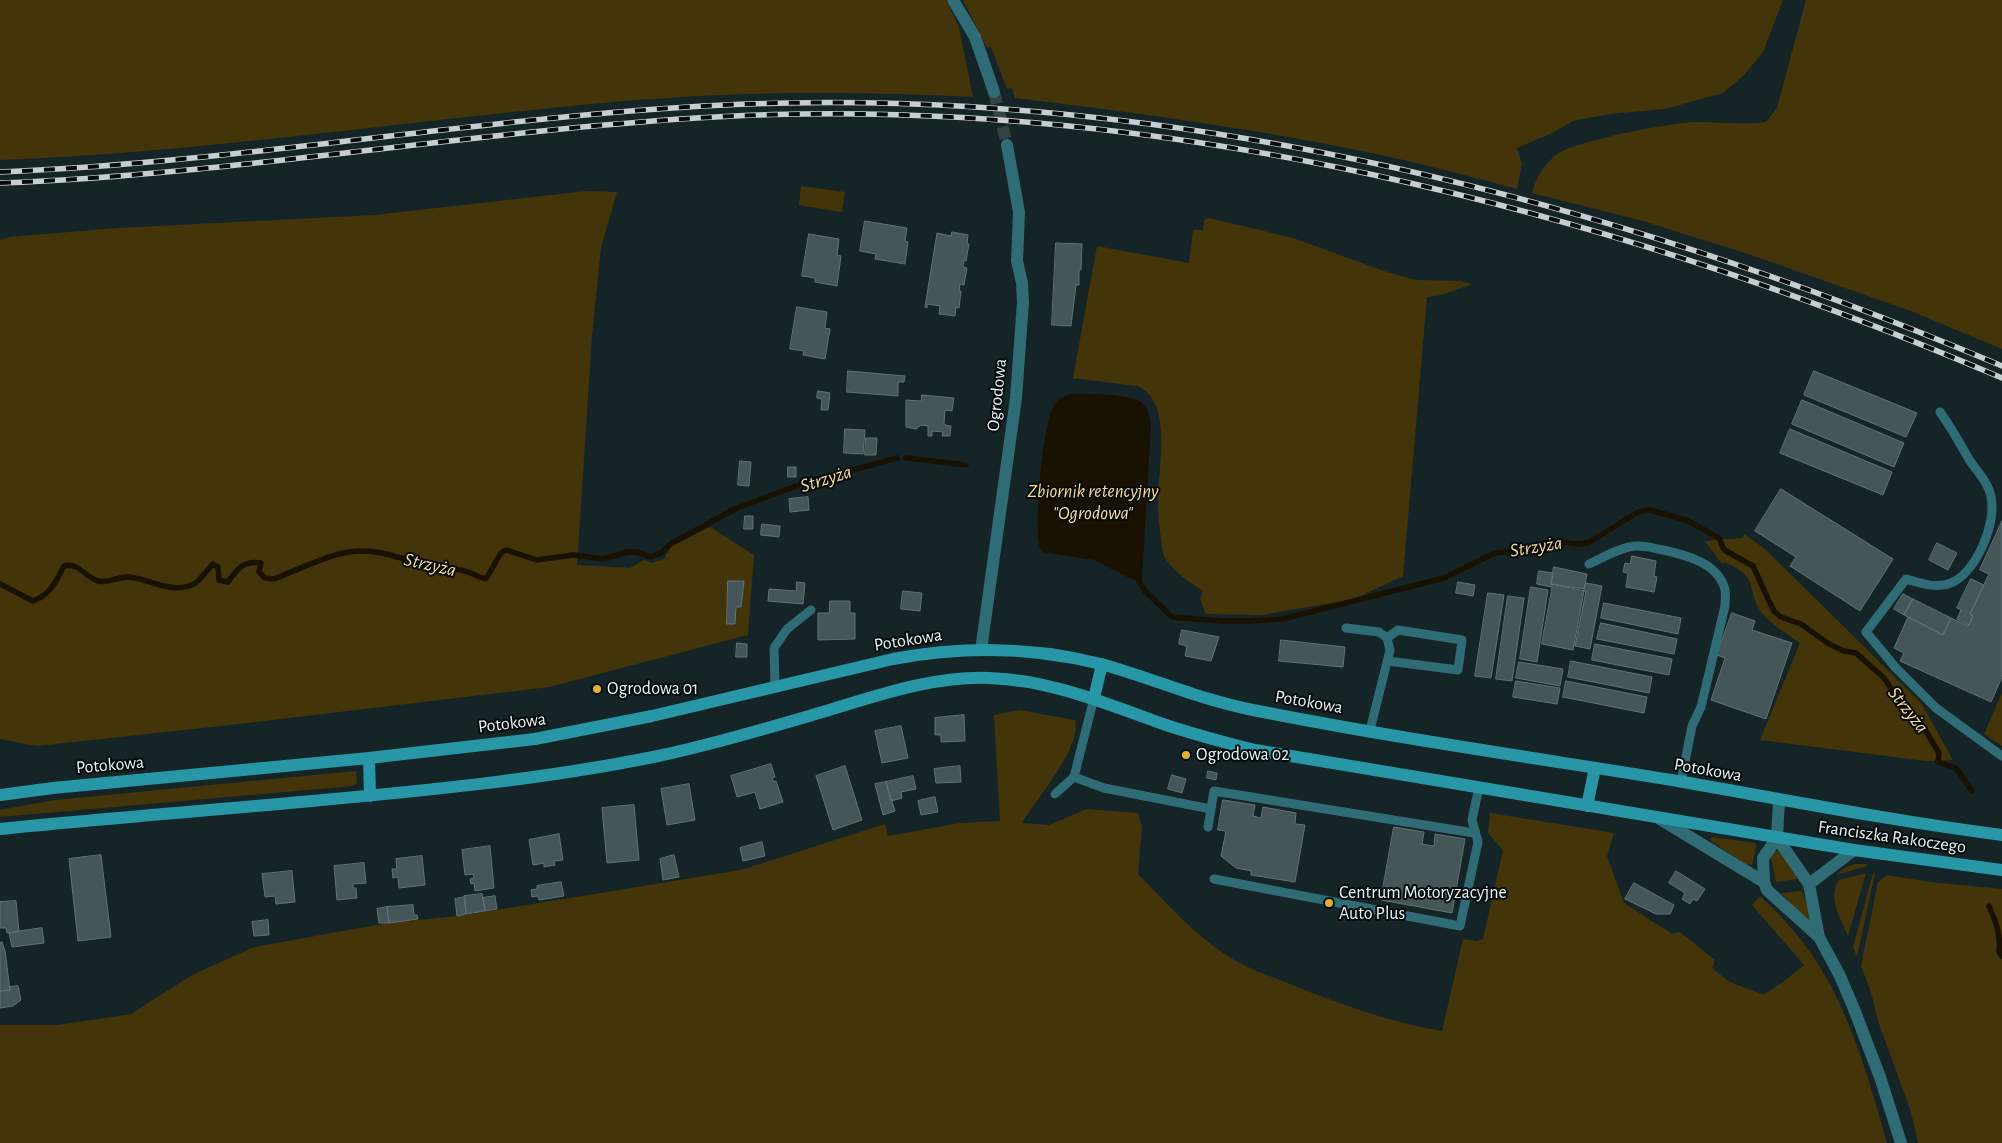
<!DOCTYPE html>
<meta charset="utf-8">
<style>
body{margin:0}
canvas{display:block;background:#152426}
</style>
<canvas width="2002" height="1143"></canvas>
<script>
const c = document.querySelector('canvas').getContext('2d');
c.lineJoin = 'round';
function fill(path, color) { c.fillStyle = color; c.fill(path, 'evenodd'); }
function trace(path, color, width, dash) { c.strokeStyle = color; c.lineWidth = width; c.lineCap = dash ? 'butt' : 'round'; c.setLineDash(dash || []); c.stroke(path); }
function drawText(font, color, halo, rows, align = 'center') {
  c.font = font + ' "Alegreya Sans",sans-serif'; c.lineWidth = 4; c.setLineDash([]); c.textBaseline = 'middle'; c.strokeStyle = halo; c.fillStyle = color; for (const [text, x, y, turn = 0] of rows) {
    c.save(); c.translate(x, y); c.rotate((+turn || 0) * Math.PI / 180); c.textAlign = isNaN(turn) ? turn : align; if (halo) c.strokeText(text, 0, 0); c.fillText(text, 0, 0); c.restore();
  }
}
const green = new Path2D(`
 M 0,0 L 946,0 L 959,27 L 973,97 C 857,91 741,91 625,101 C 417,119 209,152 0,160 Z
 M 963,0 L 1783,0 L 1763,52 L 1744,75 L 1723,93 L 1665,109 L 1609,114 L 1573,121 L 1550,134 L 1517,148 L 1522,164 L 1517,189 C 1472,177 1427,165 1381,155 C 1260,129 1138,113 1015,98 L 1012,88 L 1007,89 L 991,47 L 987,48 Z
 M 1806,0 L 2002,0 L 2002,349 L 1911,311 L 1748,254 L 1643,221 L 1532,193 C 1536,177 1544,165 1556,155 C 1574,141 1673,122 1697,122 C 1722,122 1741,125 1766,122 L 1777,108 Z
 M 801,186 L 845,192 L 842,212 L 799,205 Z
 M 587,191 L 617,192 L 601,248 L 592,336 L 577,565 L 630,568 L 644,560 L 652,563 L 664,559 L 671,547 L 710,527 L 754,555 L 748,635 L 549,687 L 239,724 L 37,746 L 0,739 L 0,240 L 9,237 L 118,228 L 374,215 Z
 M 1209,218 L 1293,238 L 1384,271 L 1416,280 L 1460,281 L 1472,284 L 1442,295 L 1427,297 L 1403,576 L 1354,599 L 1261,615 L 1206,614 L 1200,599 L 1203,591 C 1189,581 1174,573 1165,558 C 1162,553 1162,545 1161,539 C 1159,526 1158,513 1158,501 C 1158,469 1174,401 1137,386 L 1073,378 L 1097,246 L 1189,263 L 1193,230 L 1203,230 L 1204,220 Z
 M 1744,534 L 1765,549 L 1921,703 L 1953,760 L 1926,761 L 1760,740 L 1800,643 C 1788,634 1767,622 1760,610 C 1745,583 1759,577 1724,562 L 1722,564 L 1705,541 L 1743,538 Z
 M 2002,693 L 2002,746 L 1984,734 Z
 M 1019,710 L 1075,720 C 1082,748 1036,799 1022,823 L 1049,825 L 1087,809 L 1138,813 L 1142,827 L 1138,874 C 1167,903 1195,936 1231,958 C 1249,969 1270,976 1290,984 C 1339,1004 1389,1022 1442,1031 L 1463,939 L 1476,941 L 1483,939 L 1503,850 L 1488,833 L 1490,813 L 1614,833 L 1607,856 L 1624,903 L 1672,934 L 1680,932 L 1715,960 L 1712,968 L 1728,981 L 1763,995 L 1783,982 L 1804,965 L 1752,905 L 1760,896 C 1783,917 1805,942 1821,969 C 1852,1019 1871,1086 1887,1143 L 0,1143 L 0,1025 L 58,1025 L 131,1014 L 192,975 L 254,947 L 388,923 L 459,916 L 741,870 L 885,824 L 888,836 L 960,823 L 1000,821 L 994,715 Z
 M 356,771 L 357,784 L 353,786 L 0,817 L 0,810 L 55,800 Z
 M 1713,837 L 1755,843 L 1756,846 L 1752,865 L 1746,864 L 1712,842 L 1710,838 Z
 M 1775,851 L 1778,851 L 1789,863 L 1797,879 L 1776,882 L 1771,858 L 1771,855 Z
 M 1855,864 L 1868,864 L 1867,866 L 1836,875 L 1846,867 Z
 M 1866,873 L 1848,936 C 1841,919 1827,898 1839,880 Z
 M 1873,873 L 1875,873 L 1857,957 L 1853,947 Z
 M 1887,875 L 1930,882 L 2002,889 L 2002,1143 L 1918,1143 L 1911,1112 L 1878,1021 L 1871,992 L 1861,966 L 1878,882 Z
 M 1802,891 L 1811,914 L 1810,920 L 1803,918 L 1781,893 Z`);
const water = new Path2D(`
 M 1072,394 C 1086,394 1131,393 1142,403 C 1148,408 1149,416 1151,424 L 1144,547 L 1142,578 L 1139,583 L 1094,560 L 1042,552 C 1031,536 1043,425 1053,407 C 1057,399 1063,396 1072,394 Z`);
const stream = new Path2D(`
 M 906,458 L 966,465
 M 1136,575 L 1144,590 L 1172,617 L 1221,621 L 1249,621 L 1283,619 L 1444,578 L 1495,553 L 1534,549 L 1552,541 L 1577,544 L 1588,543 L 1638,512 L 1650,510 L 1686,520 L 1719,538 L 1723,548 L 1726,551 L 1753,566 L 1769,601 L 1774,611 L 1781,617 L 1801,624 L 1829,644 L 1844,651 L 1856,653 L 1884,678 L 1907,712 L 1918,718 L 1939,753 L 1938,762 L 1956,768 L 1972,791
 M 0,584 L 33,601 C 50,595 56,582 64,566 C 80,562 85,578 98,581 C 109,584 119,576 129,577 C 150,579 171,595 194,584 C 200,581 207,570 213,564 L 218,567 L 219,580 L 228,582 C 237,569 244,560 261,563 L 259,572 L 265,578 L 274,579 C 295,571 321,558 343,553 C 371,546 395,558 423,563 C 438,566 453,568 468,572 C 475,574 479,578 486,579 L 501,553 L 506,550 L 537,560 L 573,555 L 604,559 L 627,552 L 637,552 L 650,557 L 661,553 L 672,543 L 735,509 L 758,500 L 808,482 L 897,458
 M 1989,906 C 1996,922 2001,935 1999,952 L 2002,956`);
const building = new Path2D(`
 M 865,221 L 907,228 L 905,241 L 908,242 L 905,264 L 875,259 L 876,254 L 860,251 Z
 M 952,232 L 968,235 L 967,244 L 969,244 L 966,261 L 964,260 L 963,267 L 967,268 L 964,285 L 960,284 L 959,291 L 961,291 L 959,308 L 956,307 L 955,316 L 939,314 L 940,306 L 927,304 L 927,308 L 925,307 L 937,233 L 951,236 Z
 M 809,234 L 839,239 L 837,255 L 841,256 L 837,286 L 815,282 L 815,278 L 802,276 Z
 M 1056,243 L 1082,244 L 1081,270 L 1079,270 L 1079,285 L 1076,285 L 1071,326 L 1052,325 Z
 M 797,307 L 827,312 L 825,328 L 830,329 L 825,359 L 803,355 L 804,351 L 790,349 Z
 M 848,371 L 905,376 L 904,382 L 898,382 L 898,396 L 847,392 Z
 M 1814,371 L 1917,413 L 1906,437 L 1804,395 Z
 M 818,391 L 830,393 L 828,410 L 821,410 L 822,399 L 817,398 Z
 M 922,395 L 954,398 L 952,411 L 945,410 L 944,423 L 945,425 L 951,426 L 950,436 L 942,436 L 943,432 L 932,431 L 932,436 L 928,436 L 928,426 L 921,425 L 916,429 L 906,427 L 906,400 L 921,401 Z
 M 1802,400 L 1904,443 L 1894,467 L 1792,424 Z
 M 845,429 L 865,430 L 863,454 L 844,453 Z
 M 1790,429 L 1892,472 L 1883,495 L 1780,453 Z
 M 866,438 L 877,438 L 876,455 L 865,455 Z
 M 740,461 L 751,462 L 749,486 L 738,485 Z
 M 788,467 L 796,467 L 796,477 L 788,477 Z
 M 1781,489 L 1893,559 L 1860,611 L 1790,566 L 1796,557 L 1755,531 Z
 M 808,497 L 809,510 L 790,512 L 789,499 Z
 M 745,516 L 753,516 L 753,529 L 744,529 Z
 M 2002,521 L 2002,677 L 1991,702 L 1900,661 L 1904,653 L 1894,648 L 1908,617 L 1943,635 L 1951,618 L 1968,626 L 1973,616 L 1970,614 L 1989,574 L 1980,570 Z
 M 762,524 L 780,526 L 779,537 L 761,535 Z
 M 1937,543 L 1957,553 L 1948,570 L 1929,560 Z
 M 1632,556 L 1656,561 L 1654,576 L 1657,577 L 1654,592 L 1626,587 L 1628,573 L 1623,572 L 1625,563 L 1630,564 Z
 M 1554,567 L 1587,574 L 1584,589 L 1551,584 Z
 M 1539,571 L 1553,573 L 1551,587 L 1537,584 Z
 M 1971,579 L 1984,585 L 1970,614 L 1973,616 L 1969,625 L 1957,619 L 1961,610 L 1957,608 Z
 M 728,581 L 744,581 L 741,607 L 736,607 L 735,624 L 727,624 Z
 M 797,582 L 805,583 L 803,604 L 768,601 L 769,589 L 796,591 Z
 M 1458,582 L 1475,585 L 1473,596 L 1456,593 Z
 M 1586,583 L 1602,586 L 1590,649 L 1575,646 L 1586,591 L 1584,591 Z
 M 1553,584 L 1584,591 L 1573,650 L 1542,644 Z
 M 1531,587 L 1548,590 L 1537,662 L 1520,659 Z
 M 903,591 L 922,593 L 920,611 L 901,609 Z
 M 1488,593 L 1504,595 L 1491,678 L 1475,676 Z
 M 1903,594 L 1913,599 L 1904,615 L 1894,609 Z
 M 1508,596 L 1524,598 L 1512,681 L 1496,679 Z
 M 1913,599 L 1951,618 L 1943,635 L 1904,615 Z
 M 830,601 L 850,601 L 850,613 L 855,613 L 855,639 L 818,640 L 818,613 L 829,613 Z
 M 1604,603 L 1681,618 L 1678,634 L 1601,618 Z
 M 1732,613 L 1755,621 L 1752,630 L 1792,643 L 1766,719 L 1711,700 L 1725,658 L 1717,655 Z
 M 1601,623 L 1677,639 L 1674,654 L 1597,639 Z
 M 1182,630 L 1219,637 L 1211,661 L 1185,656 L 1187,646 L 1179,644 Z
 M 1281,640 L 1345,647 L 1343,667 L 1279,661 Z
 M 737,643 L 747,644 L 747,657 L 736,657 Z
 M 1595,644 L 1672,659 L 1669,675 L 1592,660 Z
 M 1571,661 L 1652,677 L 1649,693 L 1568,677 Z
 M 1519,662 L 1563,669 L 1560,686 L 1516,678 Z
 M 1516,681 L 1560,688 L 1557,704 L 1513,697 Z
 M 1566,681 L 1647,697 L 1644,713 L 1563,697 Z
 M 964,715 L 965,741 L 941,742 L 941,735 L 935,735 L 935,718 Z
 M 901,726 L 908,758 L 882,763 L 875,731 Z
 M 771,764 L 775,777 L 772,778 L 774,782 L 776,781 L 783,802 L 760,809 L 755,792 L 737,797 L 731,776 Z
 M 845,766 L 862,820 L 833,830 L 816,776 Z
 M 960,766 L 961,782 L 936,783 L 934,769 Z
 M 1208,771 L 1217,773 L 1216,780 L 1207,778 Z
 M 1172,775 L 1186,779 L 1182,793 L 1168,789 Z
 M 913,776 L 916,789 L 901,792 L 902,798 L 891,801 L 886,782 Z
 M 886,782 L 895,811 L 883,815 L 875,784 Z
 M 689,784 L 695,820 L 667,825 L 661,789 Z
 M 935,797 L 938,812 L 921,815 L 918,801 Z
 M 1223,800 L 1255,805 L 1253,816 L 1261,818 L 1263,807 L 1296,813 L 1295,824 L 1305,825 L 1295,882 L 1251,875 L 1251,871 L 1236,868 L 1221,856 L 1226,831 L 1218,830 Z
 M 634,805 L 639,860 L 607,863 L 602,808 Z
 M 1394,827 L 1424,832 L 1422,844 L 1434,846 L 1435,834 L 1465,839 L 1452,913 L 1381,900 Z
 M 559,834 L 563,860 L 554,861 L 555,865 L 544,867 L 544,863 L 533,865 L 529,840 Z
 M 762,842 L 765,856 L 743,861 L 740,848 Z
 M 490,846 L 494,888 L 475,891 L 474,883 L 471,884 L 470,879 L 474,878 L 473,874 L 465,875 L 462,850 Z
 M 101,855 L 111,937 L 78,941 L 69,859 Z
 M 674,855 L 679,877 L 663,880 L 660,859 Z
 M 422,856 L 425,885 L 399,888 L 398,877 L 393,878 L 392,869 L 397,869 L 396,859 Z
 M 364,863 L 366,883 L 353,884 L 353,888 L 356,888 L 357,898 L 337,900 L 334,866 Z
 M 292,871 L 295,902 L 276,904 L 275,896 L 265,897 L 262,874 Z
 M 1676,871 L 1705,889 L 1697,901 L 1693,899 L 1690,904 L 1682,899 L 1685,893 L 1669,883 Z
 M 561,882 L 564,896 L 539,900 L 538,896 L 532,897 L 531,890 L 537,889 L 537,886 Z
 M 1634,883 L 1674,905 L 1670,914 L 1656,914 L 1625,899 Z
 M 482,894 L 485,911 L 466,914 L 464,896 Z
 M 495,896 L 497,909 L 485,911 L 483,898 Z
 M 465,897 L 466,914 L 457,916 L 455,899 Z
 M 16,901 L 19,932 L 7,933 L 6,928 L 0,928 L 0,902 Z
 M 413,905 L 414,915 L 417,915 L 418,919 L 389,923 L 387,907 Z
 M 387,907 L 389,923 L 379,923 L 377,909 Z
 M 268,920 L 269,935 L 254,936 L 252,922 Z
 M 42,928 L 44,943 L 12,947 L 9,933 Z
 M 2,942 L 5,951 L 10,990 L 0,991 L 0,943 Z
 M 18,986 L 21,1000 L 13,1006 L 0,1008 L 0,991 L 10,990 L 10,987 Z`);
const minorTunnel = new Path2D(`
 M 994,92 L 1007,145`);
const service = new Path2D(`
 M 1940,412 C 1951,427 1960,444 1970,461 C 1978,472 1989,484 1991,497 C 1997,523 1976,573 1951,583 C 1936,589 1920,583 1906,579 L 1866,632 L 1896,668 L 1936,708 L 2002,756
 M 1589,564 C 1602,558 1615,550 1629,547 C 1640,544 1652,548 1663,550 C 1686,555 1719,563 1725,590 C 1726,595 1725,601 1725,606 L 1701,707 L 1692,726 L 1681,782
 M 1346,628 L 1379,632 L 1387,638 L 1390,650 L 1370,730
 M 1387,638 L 1398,630 L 1462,640 L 1458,670 L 1388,661
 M 775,686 L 774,648 L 787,629 L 811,610
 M 1074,777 L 1094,698
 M 1055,794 L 1074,777 L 1104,788 L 1211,809
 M 1208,827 L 1214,791 L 1474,833
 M 1214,879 L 1460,926 L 1478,842 L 1472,820 L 1479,787`);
const minor = new Path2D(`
 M 953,0 L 975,37 L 994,92
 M 981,650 L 1016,398 L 1023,302 L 1022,283 L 1017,261 L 1019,212 L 1007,145`);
const tertiary = new Path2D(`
 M 1779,800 L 1777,838 L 1763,858 L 1764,882 L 1767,890 L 1819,937
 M 1660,819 L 1764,882
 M 1777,838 L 1809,884 L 1819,937 L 1840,976 L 1854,1009 L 1880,1077 L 1901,1143
 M 1809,884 L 1854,850`);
const secondary = new Path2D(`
 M 1094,698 L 1102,664
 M 369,758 L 370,796
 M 0,795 L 53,788 L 369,758 L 535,739 L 652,716 L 893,659 C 962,646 1033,647 1101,664 C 1152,678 1201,700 1253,710 C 1394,738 1536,758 1678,781 C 1786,800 1893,821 2002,835
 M 1587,806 L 1595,768
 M 0,829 C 100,819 201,811 301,802 C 421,791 541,780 658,756 C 715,744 771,727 826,711 C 879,695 933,676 989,678 C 1053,680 1109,705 1169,726 C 1197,735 1226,743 1255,750 L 1854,850 L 2002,870`);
const rail = new Path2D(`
 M 0,172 C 250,162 496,114 746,104 C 1177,88 1607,199 2002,366
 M 0,183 C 240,174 476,130 715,117 C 1151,93 1604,208 2002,378`);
const markers = [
 [597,689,5,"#e0b034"],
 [1186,755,5,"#e0b034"],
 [1329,903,5,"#e0b034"]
];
const streetNames = [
 ["Ogrodowa",997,395,-84],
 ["Potokowa",908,640,-9],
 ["Potokowa",1309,702,10],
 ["Potokowa",512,723,-7],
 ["Potokowa",110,765,-5],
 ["Potokowa",1708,770,10],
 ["Franciszka Rakoczego",1892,837,8]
];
const poiNames = [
 ["Ogrodowa 01",607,689],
 ["Ogrodowa 02",1196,755],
 ["Centrum Motoryzacyjne",1339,893],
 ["Auto Plus",1339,914]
];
const waterNames = [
 ["Strzyża",826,479,-17],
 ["Zbiornik retencyjny",1093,491],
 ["\"Ogrodowa\"",1093,513],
 ["Strzyża",1536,547,-9],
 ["Strzyża",430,565,13],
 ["Strzyża",1908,710,52]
];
fill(green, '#443409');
fill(water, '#191102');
trace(stream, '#191102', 5.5);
fill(building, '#455659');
trace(building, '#617275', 1);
trace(minorTunnel, '#354345', 12, [12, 6]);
trace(service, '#2f6c76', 9);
trace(minor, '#2f6c76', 12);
trace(tertiary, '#2f6c76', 12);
trace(secondary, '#2796a6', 12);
trace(rail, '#c5cfd1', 5.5);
trace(rail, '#060c0d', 4, [11]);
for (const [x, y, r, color] of markers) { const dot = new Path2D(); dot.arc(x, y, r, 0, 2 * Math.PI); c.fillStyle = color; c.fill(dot); trace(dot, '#060c0d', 2); }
drawText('18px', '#ebf4f6', '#060c0d', streetNames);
drawText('18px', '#ebf4f6', '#060c0d', poiNames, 'left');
drawText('italic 19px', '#fbdd9a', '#060c0d', waterNames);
</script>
